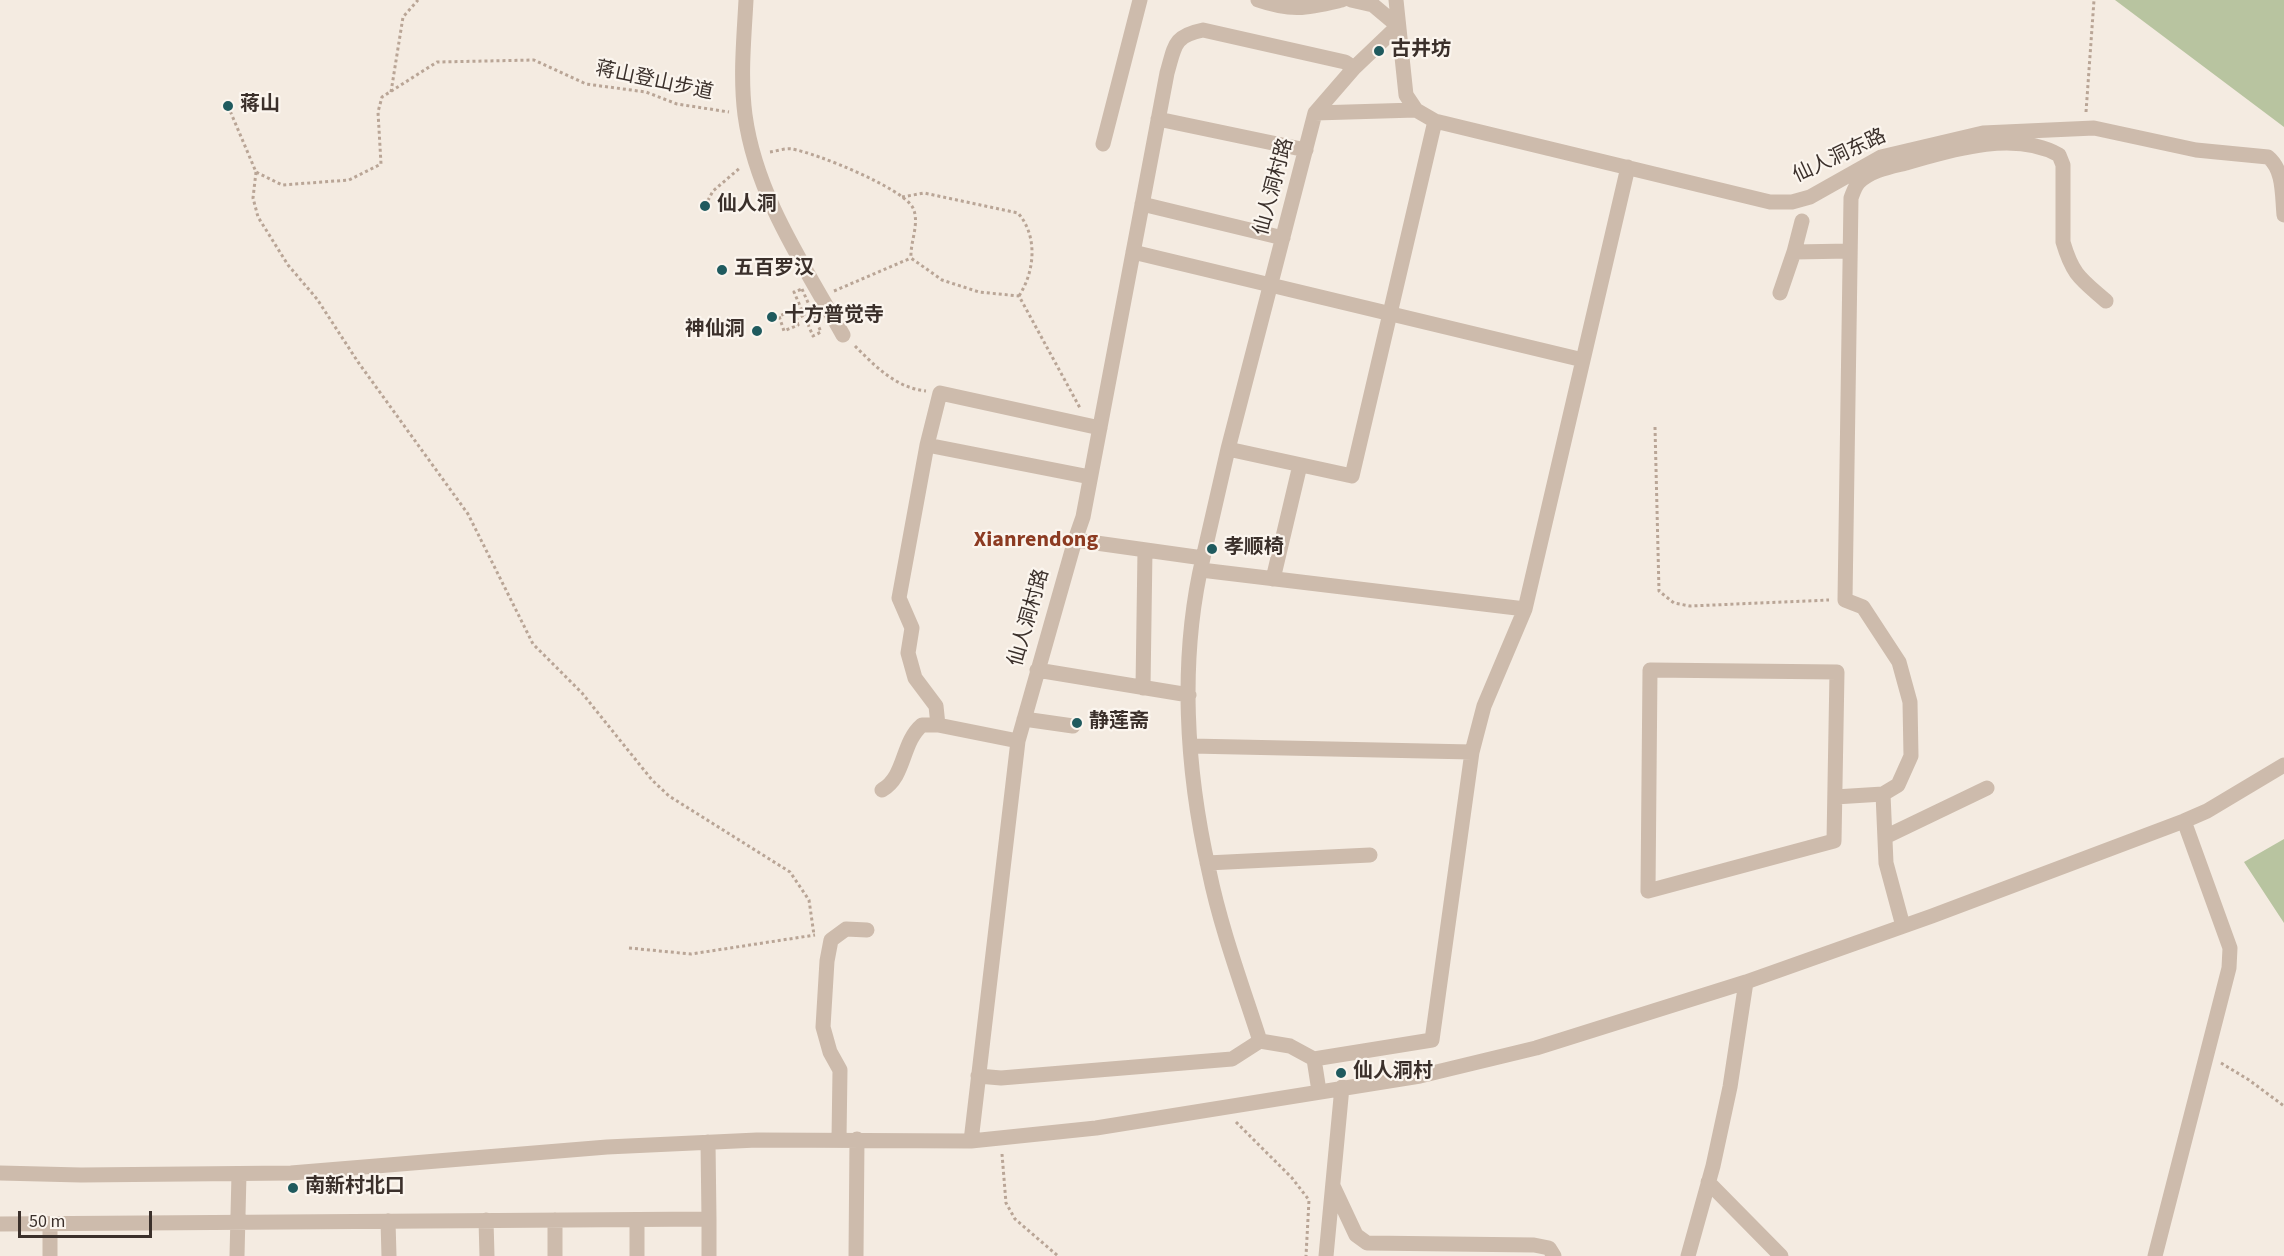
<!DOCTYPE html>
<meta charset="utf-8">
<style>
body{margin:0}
#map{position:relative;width:2284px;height:1256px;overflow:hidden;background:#f4ebe1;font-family:"Source Sans 3",sans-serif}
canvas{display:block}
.scale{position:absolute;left:18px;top:1211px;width:134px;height:27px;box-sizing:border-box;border:3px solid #3b302b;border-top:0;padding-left:8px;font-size:18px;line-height:21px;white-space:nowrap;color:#3b302b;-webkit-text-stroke:4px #fbf5ee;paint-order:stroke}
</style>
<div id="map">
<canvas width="2284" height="1256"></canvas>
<div class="scale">50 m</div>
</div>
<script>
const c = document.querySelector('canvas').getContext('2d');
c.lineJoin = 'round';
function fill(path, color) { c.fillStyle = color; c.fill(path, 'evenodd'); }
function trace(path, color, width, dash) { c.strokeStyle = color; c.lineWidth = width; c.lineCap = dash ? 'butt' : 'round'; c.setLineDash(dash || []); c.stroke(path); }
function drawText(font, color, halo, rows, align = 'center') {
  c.font = font + ' "Source Sans 3","Noto Sans SC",sans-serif'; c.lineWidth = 4.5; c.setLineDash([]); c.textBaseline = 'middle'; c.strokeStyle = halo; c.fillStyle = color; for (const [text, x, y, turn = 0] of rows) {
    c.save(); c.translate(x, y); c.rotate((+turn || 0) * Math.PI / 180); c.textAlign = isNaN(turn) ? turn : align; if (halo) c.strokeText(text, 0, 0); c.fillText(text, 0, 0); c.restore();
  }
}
const green = new Path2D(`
 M 2115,0 L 2284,0 L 2284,127 Z
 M 2284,839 L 2284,923 L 2244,862 Z`);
const path = new Path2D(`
 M 391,92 L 403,17 L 418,0
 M 228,106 L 256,172 L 282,185 L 349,180 L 381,164 L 378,112 L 382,97 L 437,62 L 534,60 L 586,84 L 646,92 L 677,104 L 729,112
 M 2086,112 L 2094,0
 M 770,152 C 777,151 785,148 792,149 C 816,153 903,188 913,208 C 920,223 910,242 911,258 L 942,280 L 979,292 L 1019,296 L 1080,408
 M 256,172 L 253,198 L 258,217 L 288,265 L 317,299 L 358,362 L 468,514 L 533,644 L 582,693 L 652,780 L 669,796 L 790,872 L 809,900 L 814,935
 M 902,197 L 924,193 L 1018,213 C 1038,236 1035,271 1019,296
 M 705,206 L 713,191 L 741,167
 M 802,289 L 821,332 L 813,336 L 794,292 Z
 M 834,291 L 911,258
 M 796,319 L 793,311 L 779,316 L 784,331 L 798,325 L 796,319 L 804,315
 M 855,346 C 875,366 896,388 926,391
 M 1655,427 L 1659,591 L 1674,603 L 1690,606 L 1829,600
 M 629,948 L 691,954 L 815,935
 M 2221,1063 L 2249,1080 L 2284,1106
 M 1236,1122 L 1292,1178 L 1309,1200 L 1306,1256
 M 1002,1154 L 1006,1203 L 1015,1219 L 1058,1256`);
const minor = new Path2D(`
 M 746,0 C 744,38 740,77 745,115 C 756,196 804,265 843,335
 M 1258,0 C 1293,12 1307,8 1342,0
 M 1396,0 L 1406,95 L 1416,110 L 1435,121 L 1770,202 L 1792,202 L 1810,197 L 1881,157 L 1983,133 L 2094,128 L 2196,150 L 2268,157 C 2284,170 2282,195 2284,215
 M 1315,113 L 1354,68 L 1398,26 L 1373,5 L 1351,0
 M 1158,119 L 1306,150
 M 1103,144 L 1140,0
 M 1142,204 L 1283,238
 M 1133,252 L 1583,360
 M 1794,252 L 1802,221
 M 1780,293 L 1794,252 L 1850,251
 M 927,445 L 1090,477
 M 1228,449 L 1352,476 L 1435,121
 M 1075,540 L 1083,517 L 1167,73 C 1175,46 1173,36 1203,30 L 1345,62 L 1354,68
 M 1203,558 C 1179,659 1186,770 1209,871 C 1221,929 1242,985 1260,1041 L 1290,1046 L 1314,1059
 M 1201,570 L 1525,609
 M 1273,579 L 1300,465
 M 1037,670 L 1189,695
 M 1650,670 L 1837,672 L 1834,841 L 1648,891 Z
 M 1143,688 L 1145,550
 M 1024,719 L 1073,726
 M 938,725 L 936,706 L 915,678 L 908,653 L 912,628 L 899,598 L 927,445 L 940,393 L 1100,428
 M 1191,746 L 1472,752
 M 882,790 C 906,776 901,743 922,725 L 938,725 L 1018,741
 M 1883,794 L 1898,785 L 1911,756 L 1910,702 L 1899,662 L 1863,607 L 1845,600 L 1851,198 C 1853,193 1855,186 1859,182 C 1872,170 1890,167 1906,163 C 1951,150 2014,130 2059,155 L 2063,165 L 2063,242 C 2073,276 2081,279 2106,301
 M 1835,797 L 1883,794 L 1886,863 L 1903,926
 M 1885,837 L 1987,788
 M 1207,863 L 1370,855
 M 978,1076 L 1001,1078 L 1232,1059 L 1260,1041
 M 1319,1091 L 1314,1059 L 1432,1040 L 1472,752 L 1484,706 L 1525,609 L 1628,167
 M 839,1139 L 840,1070 L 830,1052 L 823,1027 L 827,961 L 831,940 L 846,929 L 867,930
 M 971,1141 L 1018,741 L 1075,540 L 1203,558 L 1228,449 L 1315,113 L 1416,110
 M 708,1142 L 709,1219
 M 0,1173 L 81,1175 L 291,1173 L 607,1147 L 757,1140 L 971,1141 L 1096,1128 L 1420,1076 L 1536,1048 L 1746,982 L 1932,916 L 2184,821 L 2207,811 L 2284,765
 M 1708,1182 L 1781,1256
 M 1333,1186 L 1356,1235 L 1367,1243 L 1534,1245 L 1549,1248 L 1554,1256
 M 486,1220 L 487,1256
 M 555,1220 L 555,1256
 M 637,1220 L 637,1256
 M 388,1221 L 389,1256
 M 0,1224 L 709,1219 L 709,1256
 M 50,1256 L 50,1224
 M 237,1256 L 239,1174
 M 856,1256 L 857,1139
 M 1326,1256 L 1342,1087
 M 1688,1256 L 1713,1166 L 1730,1087 L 1746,982
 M 2155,1256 L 2229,968 L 2230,948 L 2184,821`);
const markers = [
 [1379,51,6,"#1f5a5e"],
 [228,106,6,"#1f5a5e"],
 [705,206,6,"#1f5a5e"],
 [722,270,6,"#1f5a5e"],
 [772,317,6,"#1f5a5e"],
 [757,331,6,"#1f5a5e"],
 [1212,549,6,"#1f5a5e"],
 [1077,723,6,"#1f5a5e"],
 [1341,1073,6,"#1f5a5e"],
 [293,1188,6,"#1f5a5e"]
];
const poiNames = [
 ["古井坊",1391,51],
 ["蒋山",240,106],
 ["仙人洞",717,206],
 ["五百罗汉",734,270],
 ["十方普觉寺",784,317],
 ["神仙洞",745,331,"right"],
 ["孝顺椅",1224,549],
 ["静莲斋",1089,723],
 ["仙人洞村",1353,1073],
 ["南新村北口",305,1188]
];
const streetNames = [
 ["蒋山登山步道",654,82,12],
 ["仙人洞东路",1840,157,-25],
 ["仙人洞村路",1275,187,-75],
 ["仙人洞村路",1030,618,-74]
];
const quarterNames = [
 ["Xianrendong",1036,541]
];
fill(green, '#b8c4a0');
trace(path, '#b9a596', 3, [3, 3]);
trace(minor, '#cdbbac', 15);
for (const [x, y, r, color] of markers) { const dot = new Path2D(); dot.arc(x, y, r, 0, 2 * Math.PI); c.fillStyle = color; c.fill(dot); trace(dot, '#fbf5ee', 2); }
drawText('bold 20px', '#3b302b', '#fbf5ee', poiNames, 'left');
drawText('20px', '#3b302b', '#fbf5ee', streetNames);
drawText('bold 22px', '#8c3b22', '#fbf5ee', quarterNames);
</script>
